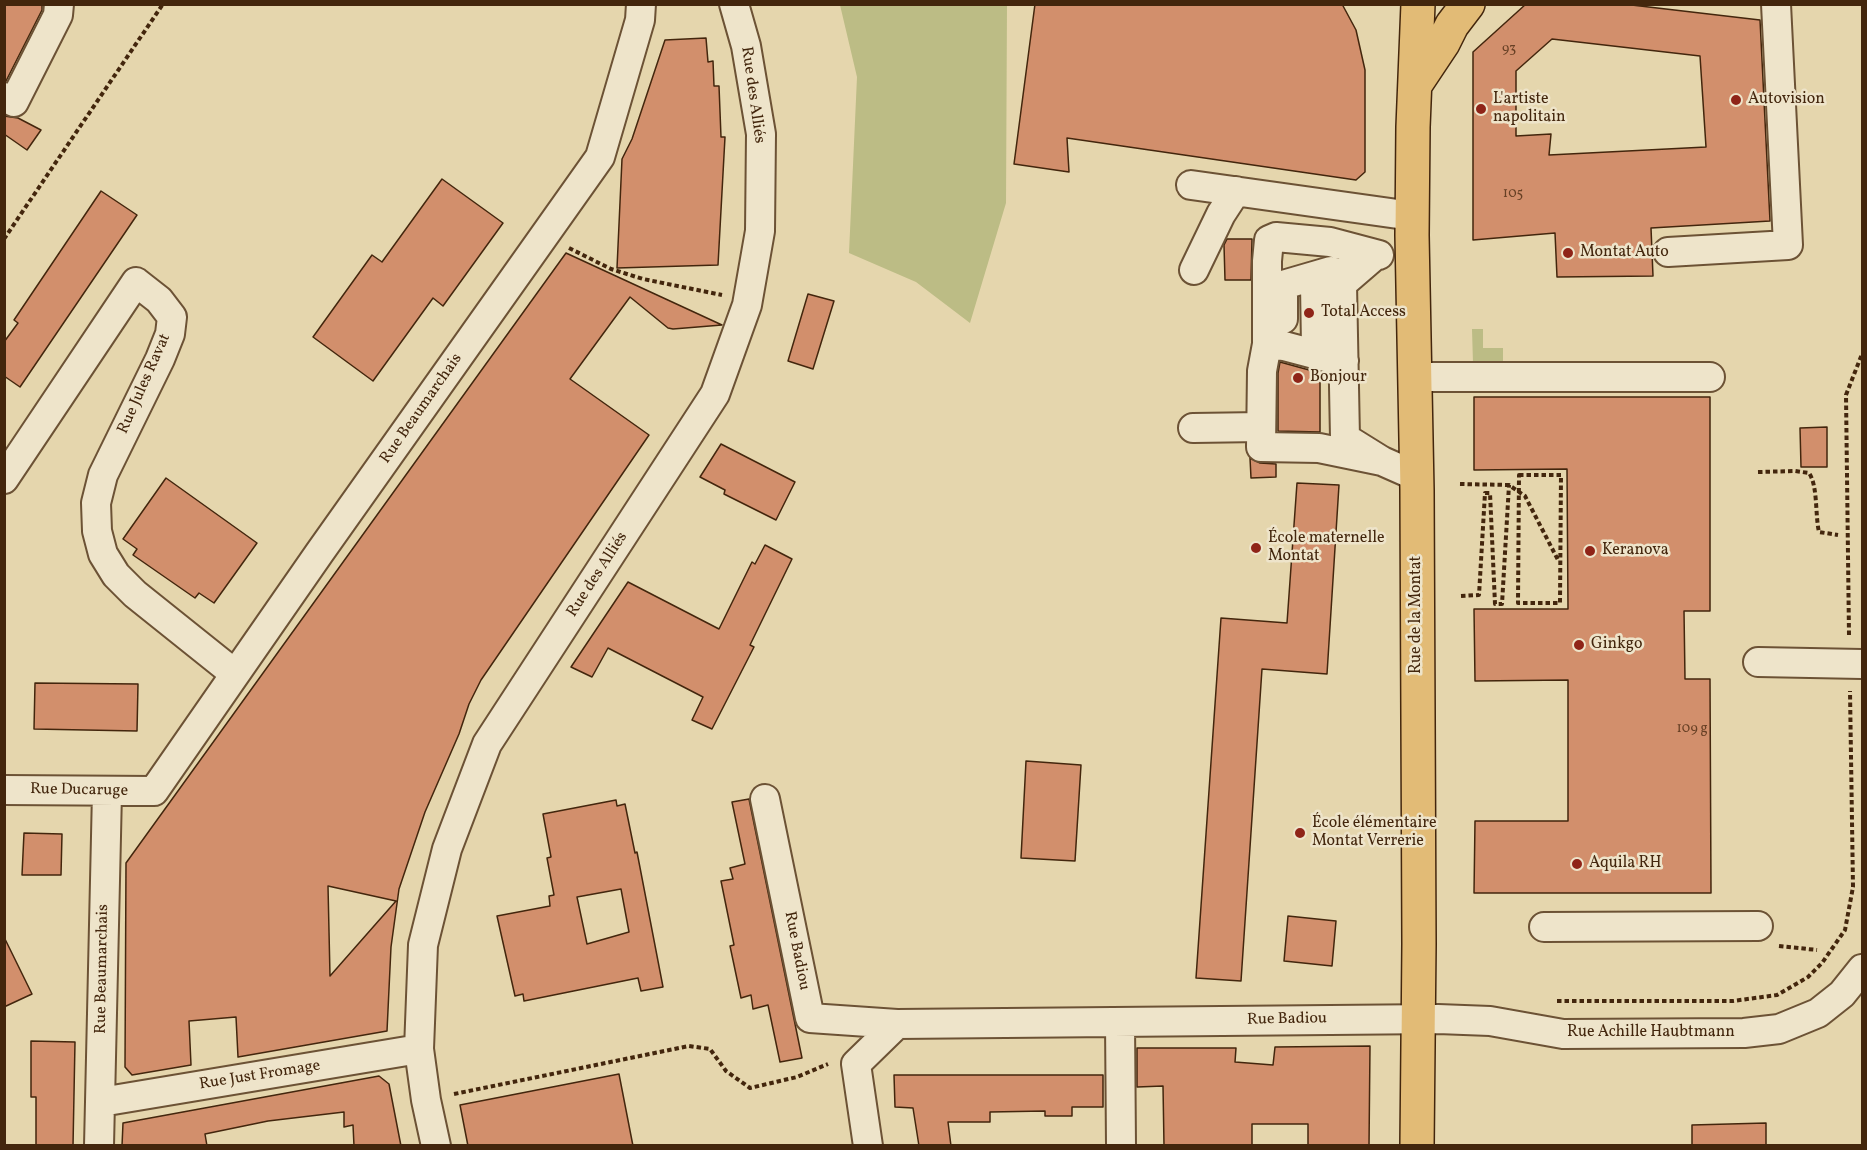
<!DOCTYPE html>
<meta charset="utf-8">
<style>
body{margin:0}
#map{position:relative;width:1867px;height:1150px;overflow:hidden;background:#e5d6ad;font-family:Vollkorn,serif}
canvas{display:block}
.frame{position:absolute;inset:0;border:6px solid #43260d;pointer-events:none}
</style>
<div id="map">
<canvas width="1867" height="1150"></canvas>
<div class="frame"></div>
</div>
<script>
const c = document.querySelector('canvas').getContext('2d');
c.lineJoin = 'round';
function fill(path, color) { c.fillStyle = color; c.fill(path, 'evenodd'); }
function trace(path, color, width, dash) { c.strokeStyle = color; c.lineWidth = width; c.lineCap = dash ? 'butt' : 'round'; c.setLineDash(dash || []); c.stroke(path); }
function drawText(font, color, halo, rows, align = 'center') {
  c.font = font + ' Vollkorn,serif'; c.lineWidth = 5; c.setLineDash([]); c.textBaseline = 'middle'; c.strokeStyle = halo; c.fillStyle = color; for (const [text, x, y, turn = 0] of rows) {
    c.save(); c.translate(x, y); c.rotate((+turn || 0) * Math.PI / 180); c.textAlign = isNaN(turn) ? turn : align; if (halo) c.strokeText(text, 0, 0); c.fillText(text, 0, 0); c.restore();
  }
}
const green = new Path2D(`
 M 840,5 L 1007,5 L 1006,203 L 970,323 L 916,282 L 849,253 L 857,77 Z
 M 1472,329 L 1483,329 L 1483,348 L 1503,348 L 1503,363 L 1473,363 Z`);
const building = new Path2D(`
 M 4,4 L 42,4 L 42,10 L 6,81 L 4,81 Z
 M 1035,4 L 1342,4 L 1356,30 L 1365,70 L 1365,172 L 1356,180 L 1067,138 L 1069,172 L 1014,164 Z
 M 1526,4 L 1623,4 L 1760,20 L 1770,221 L 1651,228 L 1653,276 L 1557,277 L 1555,233 L 1473,240 L 1473,52 ZM 1552,39 L 1700,56 L 1706,147 L 1549,155 L 1551,134 L 1516,136 L 1516,71 Z
 M 706,38 L 708,62 L 713,61 L 714,86 L 719,86 L 721,137 L 725,137 L 718,265 L 617,268 L 622,159 L 632,139 L 665,40 Z
 M 4,116 L 18,118 L 41,130 L 27,150 L 4,134 Z
 M 442,179 L 503,223 L 443,306 L 433,298 L 373,381 L 313,337 L 372,255 L 382,262 Z
 M 101,191 L 137,215 L 20,387 L 4,376 L 4,342 L 18,323 L 14,320 Z
 M 1227,239 L 1252,239 L 1251,280 L 1225,280 L 1224,245 Z
 M 566,253 L 722,325 L 673,329 L 668,328 L 630,297 L 570,379 L 649,435 L 481,680 L 469,704 L 459,734 L 425,812 L 399,889 L 391,947 L 387,1031 L 238,1057 L 236,1017 L 189,1021 L 191,1065 L 132,1075 L 125,1067 L 126,863 ZM 328,886 L 396,901 L 330,976 Z
 M 808,294 L 834,301 L 813,369 L 788,361 Z
 M 1280,362 L 1320,373 L 1320,432 L 1278,431 L 1278,373 Z
 M 1474,397 L 1710,397 L 1710,611 L 1684,611 L 1685,679 L 1710,679 L 1711,893 L 1474,893 L 1475,821 L 1568,821 L 1568,680 L 1475,681 L 1474,609 L 1568,609 L 1567,469 L 1474,470 Z
 M 1827,427 L 1827,467 L 1801,467 L 1800,428 Z
 M 721,444 L 795,482 L 776,520 L 724,494 L 725,490 L 700,477 Z
 M 1250,458 L 1260,463 L 1276,464 L 1276,477 L 1251,478 Z
 M 166,478 L 257,543 L 214,603 L 199,593 L 195,598 L 133,555 L 137,549 L 123,539 Z
 M 1297,483 L 1339,485 L 1327,674 L 1262,669 L 1241,981 L 1196,978 L 1221,618 L 1287,623 Z
 M 765,545 L 792,559 L 750,645 L 754,647 L 712,729 L 692,720 L 703,697 L 608,648 L 592,677 L 571,667 L 628,582 L 719,629 L 752,562 L 755,564 Z
 M 35,683 L 138,684 L 137,731 L 34,729 Z
 M 1026,761 L 1081,765 L 1075,861 L 1021,858 Z
 M 749,799 L 802,1058 L 780,1062 L 768,1005 L 753,1009 L 751,995 L 741,998 L 730,946 L 734,945 L 721,881 L 733,879 L 730,868 L 745,864 L 732,802 Z
 M 616,800 L 617,806 L 625,804 L 635,853 L 637,852 L 663,987 L 641,991 L 638,978 L 524,1001 L 523,994 L 515,996 L 497,916 L 550,906 L 549,896 L 554,895 L 547,858 L 551,857 L 543,814 ZM 621,889 L 629,932 L 587,944 L 577,897 Z
 M 24,833 L 62,834 L 61,875 L 22,875 Z
 M 1288,916 L 1336,921 L 1332,966 L 1284,961 Z
 M 4,937 L 32,994 L 4,1007 Z
 M 31,1041 L 75,1042 L 73,1146 L 36,1145 L 36,1097 L 31,1097 Z
 M 1370,1046 L 1369,1146 L 1308,1146 L 1308,1124 L 1252,1124 L 1252,1146 L 1164,1146 L 1163,1086 L 1137,1087 L 1137,1048 L 1236,1048 L 1235,1062 L 1273,1065 L 1275,1047 Z
 M 619,1074 L 633,1146 L 468,1146 L 460,1105 Z
 M 894,1075 L 1103,1075 L 1103,1107 L 1072,1107 L 1072,1116 L 1045,1116 L 1045,1111 L 990,1112 L 990,1122 L 948,1122 L 951,1146 L 919,1146 L 913,1108 L 895,1107 Z
 M 379,1076 L 389,1084 L 401,1146 L 354,1146 L 353,1125 L 344,1127 L 344,1112 L 268,1121 L 205,1134 L 207,1146 L 122,1146 L 123,1123 Z
 M 1766,1123 L 1766,1146 L 1692,1146 L 1692,1125 Z`);
const path = new Path2D(`
 M 4,239 L 163,4
 M 569,248 L 611,269 L 643,279 L 722,295
 M 1758,472 L 1795,471 L 1809,473 C 1818,486 1815,515 1819,532 L 1838,535
 M 1519,475 L 1561,475 L 1560,603 L 1518,603 Z
 M 1460,484 L 1509,485 L 1525,496 L 1558,560
 M 1461,596 L 1479,595 L 1485,493 L 1490,493 L 1495,604 L 1502,604 L 1509,485
 M 1849,635 L 1846,395 L 1862,354
 M 1779,946 L 1817,950
 M 1557,1001 L 1733,1001 L 1777,995 L 1808,977 L 1822,963 L 1845,930 L 1853,887 L 1850,691
 M 454,1094 L 689,1046 L 710,1049 L 726,1071 L 750,1088 L 797,1077 L 828,1064`);
const minor = new Path2D(`
 M 4,97 L 14,102 L 58,15 L 59,4
 M 1191,185 L 1412,216
 M 1668,252 L 1788,245 L 1776,4
 M 1379,255 L 1330,242 L 1276,237 L 1269,240 L 1267,261 L 1267,344 L 1262,371 L 1261,447 L 1319,448 L 1382,461
 M 1371,259 L 1342,284 L 1345,438 L 1382,461 L 1416,476
 M 1194,270 L 1221,214 L 1236,191
 M 1283,319 L 1283,285 L 1331,271
 M 1267,344 L 1284,346 L 1333,359
 M 1344,361 L 1316,346 L 1315,285 L 1357,266
 M 1413,377 L 1710,377
 M 1193,428 L 1261,427
 M 4,479 L 136,282 L 159,300 L 172,317 L 170,334 L 160,359 L 103,475 L 96,503 L 97,531 L 103,554 L 116,575 L 135,594 L 235,674
 M 1758,662 L 1862,664
 M 4,790 L 154,791 L 320,552 L 600,157 L 640,20 L 641,4
 M 765,799 L 810,1018 L 897,1024
 M 1544,927 L 1758,926
 M 1120,1022 L 1121,1146
 M 101,1102 L 419,1049
 M 99,1146 L 107,792
 M 436,1146 L 426,1100 L 419,1049 L 423,945 L 447,849 L 487,744 L 715,394 L 747,305 L 760,231 L 761,134 L 746,46 L 734,4
 M 868,1146 L 856,1064 L 897,1024 L 1438,1019 L 1490,1021 L 1563,1034 L 1744,1033 L 1779,1029 L 1818,1013 L 1842,994 L 1862,969`);
const major = new Path2D(`
 M 1415,85 L 1443,43 L 1452,25 L 1468,4
 M 1417,1146 L 1419,944 L 1417,490 L 1412,235 L 1413,127 L 1418,4`);
const markers = [
 [1736,100,6,"#8f2418"],
 [1481,109,6,"#8f2418"],
 [1568,253,6,"#8f2418"],
 [1309,313,6,"#8f2418"],
 [1298,378,6,"#8f2418"],
 [1256,548,6,"#8f2418"],
 [1590,551,6,"#8f2418"],
 [1579,645,6,"#8f2418"],
 [1300,833,6,"#8f2418"],
 [1577,864,6,"#8f2418"]
];
const numberNames = [
 ["93",1509,49],
 ["105",1513,194],
 ["109 g",1692,729]
];
const streetNames = [
 ["Rue des Alliés",752,95,82],
 ["Rue Jules Ravat",145,384,-66],
 ["Rue Beaumarchais",422,409,-55],
 ["Rue des Alliés",598,575,-57],
 ["Rue de la Montat",1417,615,-90],
 ["Rue Ducaruge",79,791,1],
 ["Rue Badiou",796,951,79],
 ["Rue Beaumarchais",103,969,-89],
 ["Rue Badiou",1287,1020,-1],
 ["Rue Achille Haubtmann",1651,1033],
 ["Rue Just Fromage",260,1076,-9]
];
const poiNames = [
 ["L'artiste",1493,100],
 ["napolitain",1493,118],
 ["Autovision",1748,100],
 ["Montat Auto",1580,253],
 ["Total Access",1321,313],
 ["Bonjour",1310,378],
 ["École maternelle",1268,539],
 ["Montat",1268,557],
 ["Keranova",1602,551],
 ["Ginkgo",1591,645],
 ["École élémentaire",1312,824],
 ["Montat Verrerie",1312,842],
 ["Aquila RH",1589,864]
];
fill(green, '#bcbc85');
fill(building, '#d28f6c');
trace(building, '#43260d', 1.5);
trace(minor, '#6c5235', 32);
trace(major, '#43260d', 36);
trace(path, '#43260d', 4, [4.5, 3]);
trace(minor, '#eee4ca', 28);
trace(major, '#e2bb76', 33);
for (const [x, y, r, color] of markers) { const dot = new Path2D(); dot.arc(x, y, r, 0, 2 * Math.PI); c.fillStyle = color; c.fill(dot); trace(dot, '#eee4ca', 2); }
drawText('14px', '#674025', null, numberNames);
drawText('16px', '#43260d', '#eee4ca', streetNames);
drawText('16px', '#43260d', '#eee4ca', poiNames, 'left');
</script>
